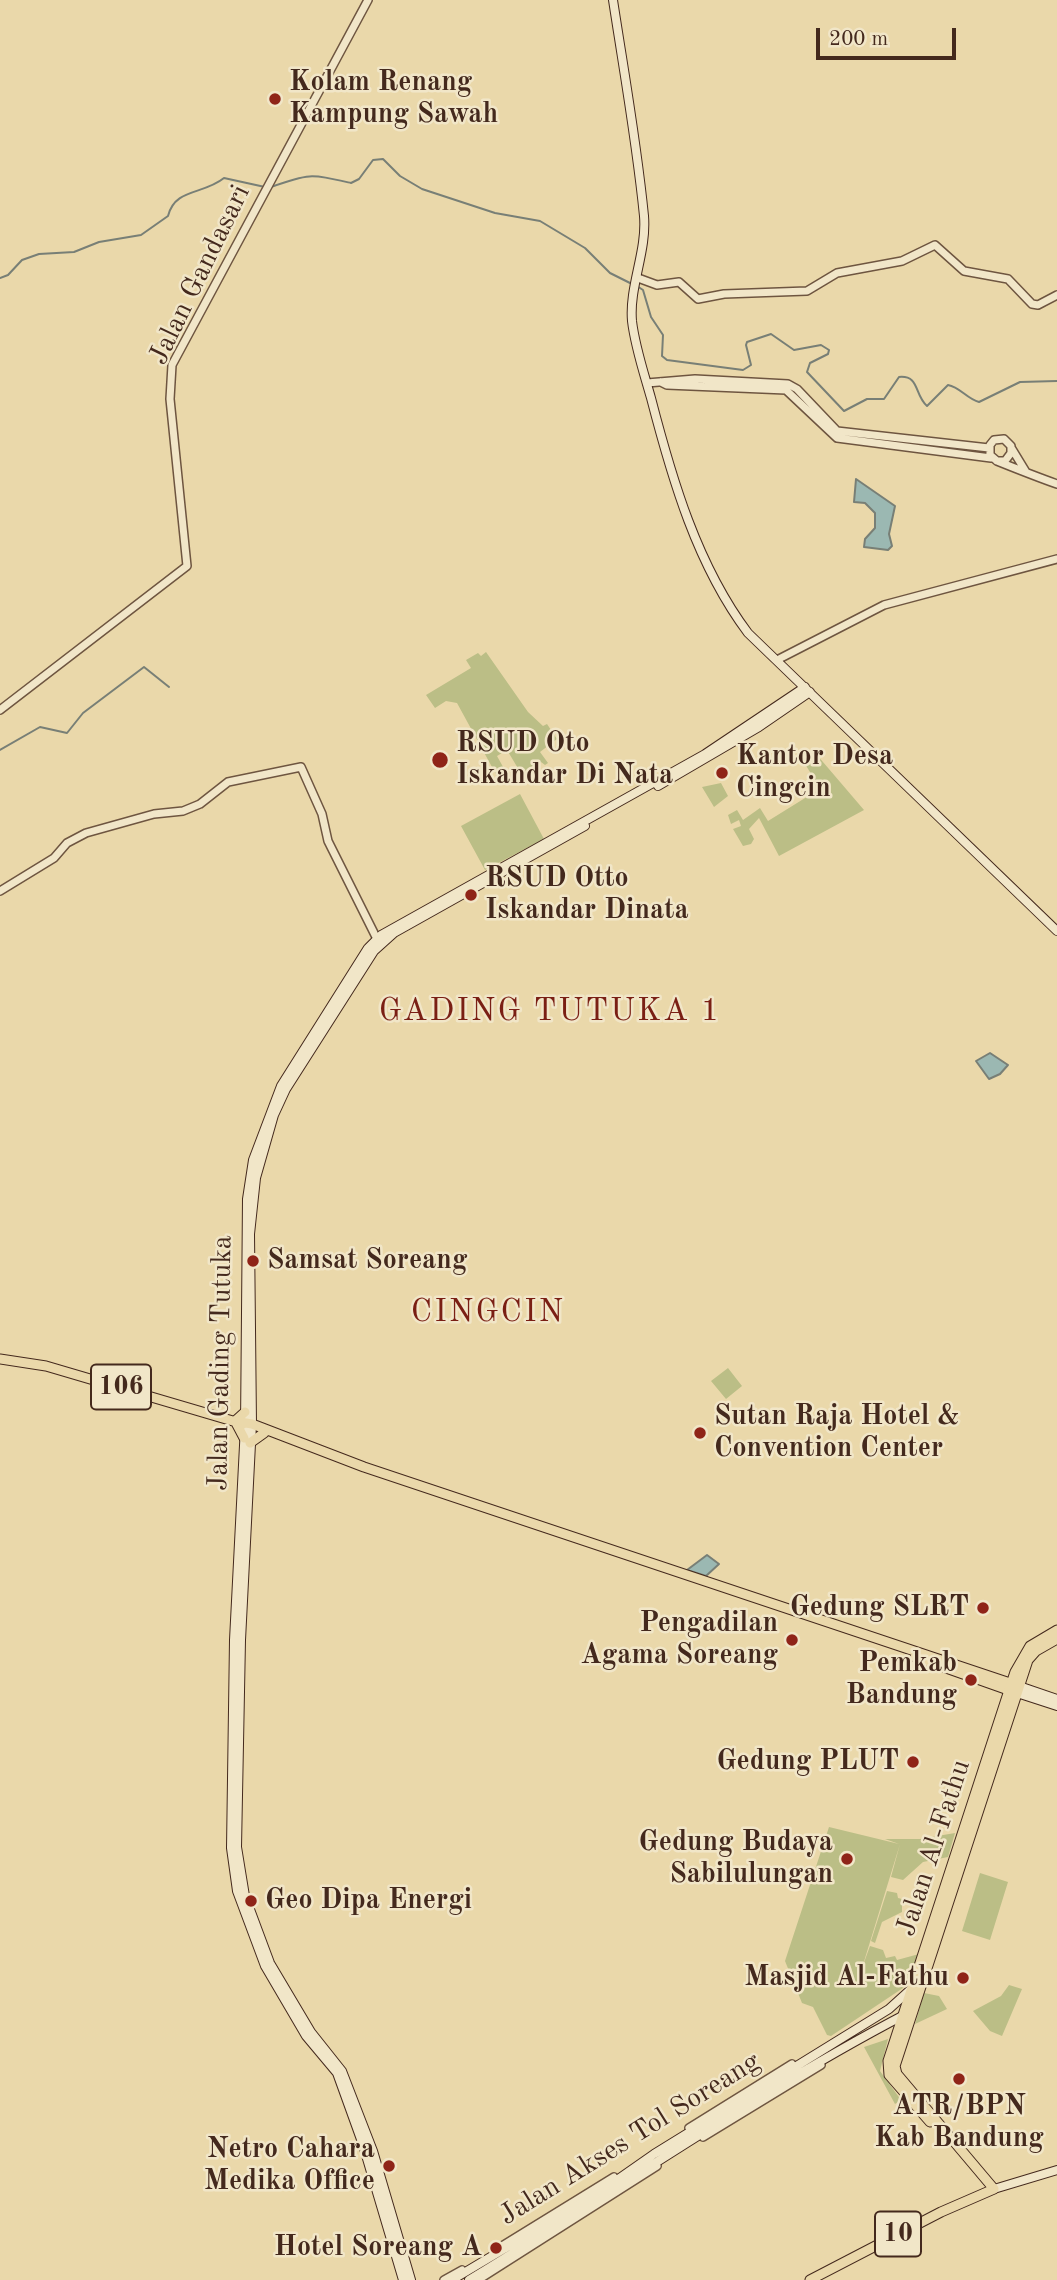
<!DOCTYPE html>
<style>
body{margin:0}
#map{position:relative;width:1057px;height:2280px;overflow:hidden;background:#ead8aa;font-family:"Old Standard TT",serif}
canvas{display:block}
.scale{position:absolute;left:816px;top:28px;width:140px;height:32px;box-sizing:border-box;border:4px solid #44291d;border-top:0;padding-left:9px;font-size:21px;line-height:24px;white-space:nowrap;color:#44291d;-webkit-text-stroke:5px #f1e6c8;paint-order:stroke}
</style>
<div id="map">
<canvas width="1057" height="2280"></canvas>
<div class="scale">200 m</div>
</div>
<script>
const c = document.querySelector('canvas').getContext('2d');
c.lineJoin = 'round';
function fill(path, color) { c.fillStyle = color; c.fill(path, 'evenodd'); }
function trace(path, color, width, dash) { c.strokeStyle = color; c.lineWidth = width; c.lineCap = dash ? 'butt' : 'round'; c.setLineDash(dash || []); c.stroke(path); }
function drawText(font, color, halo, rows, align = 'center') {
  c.font = font + ' "Old Standard TT",serif'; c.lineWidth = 5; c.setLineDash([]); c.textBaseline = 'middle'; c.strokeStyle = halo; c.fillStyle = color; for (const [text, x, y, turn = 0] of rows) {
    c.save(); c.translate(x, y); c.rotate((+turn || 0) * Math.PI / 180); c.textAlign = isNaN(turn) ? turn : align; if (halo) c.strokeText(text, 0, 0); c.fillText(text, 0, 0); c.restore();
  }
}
const green = new Path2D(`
 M 486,652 L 528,712 L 543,726 L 547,724 L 557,739 L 540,752 L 548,763 L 545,765 L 541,762 L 522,775 L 507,750 L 497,756 L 507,774 L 498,778 L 457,703 L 446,701 L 435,708 L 426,695 L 471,668 L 466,660 L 478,653 L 481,656 Z
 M 817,755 L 864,810 L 779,856 L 759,818 L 749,829 L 754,839 L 751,844 L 743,846 L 733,829 L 741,826 L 739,820 L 731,824 L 728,815 L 737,810 L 743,820 L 760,808 L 768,821 L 818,790 L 818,785 L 805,764 Z
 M 721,783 L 728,796 L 714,807 L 702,787 Z
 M 520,794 L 544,839 L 485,870 L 461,826 Z
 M 728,1368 L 742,1386 L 726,1399 L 711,1381 Z
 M 829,1827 L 899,1844 L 885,1839 L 920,1839 L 955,1833 L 948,1857 L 923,1862 L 903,1880 L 891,1877 L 900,1844 L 862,1968 L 870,1946 L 883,1950 L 886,1958 L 895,1956 L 897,1960 L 919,1954 L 912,1977 L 903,1988 L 831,2036 L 827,2035 L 813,2007 L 802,2003 L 785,1961 Z
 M 980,1873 L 1008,1882 L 990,1940 L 962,1931 Z
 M 887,1891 L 897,1893 L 898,1898 L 902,1899 L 902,1912 L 882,1922 L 875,1943 L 871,1941 Z
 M 1009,1985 L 1022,1989 L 1002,2036 L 990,2031 L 973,2011 L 1001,1996 Z
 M 924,1993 L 939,1996 L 947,2009 L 915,2024 Z
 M 888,2039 L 880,2071 L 901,2100 L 895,2104 L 864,2047 Z`);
const water = new Path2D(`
 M 856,479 L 895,506 L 889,534 L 892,546 L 888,550 L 864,547 L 865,539 L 875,528 L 875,513 L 865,503 L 854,502 Z
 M 990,1053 L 1008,1065 L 1000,1074 L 989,1079 L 976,1061 Z
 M 707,1555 L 719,1564 L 706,1576 L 687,1570 Z`);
const stream = new Path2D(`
 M 271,187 C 309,173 311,174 351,183 L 359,179 L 373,160 L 383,159 L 400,176 L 422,189 L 495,213 L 540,221 L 585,248 L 610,273 L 632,284
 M 0,278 L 8,275 L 22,260 L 39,254 L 74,252 L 99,242 L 141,235 L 168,216 C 175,188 203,195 224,178 L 265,187
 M 637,286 L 643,290 L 651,317 L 663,335 L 662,356 L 667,360 L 743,370 L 751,365 L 746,345 L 747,342 L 771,334 L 794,350 L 821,345 L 829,350 L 828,354 L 810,363 L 807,372 L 844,411 L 867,399 L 884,399 L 899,377 C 920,375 914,395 927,406 L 948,385 C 960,387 967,399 979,402 L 1020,382 L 1057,381
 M 0,750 L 40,727 L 67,733 L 83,713 L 144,667 L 169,687`);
const tertiary = new Path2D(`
 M 638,278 L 657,285 L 679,282 L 698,299 L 724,294 L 807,291 L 837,273 L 902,261 L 935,245 L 964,271 L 1008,279 L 1032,304 L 1038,305 L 1057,295
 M 661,382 L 667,385 L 786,390 L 837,438 L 991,458
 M 647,383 L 695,379 L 788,384 L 797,389 L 837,431 L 989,448
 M 1012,449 L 1026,472
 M 997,461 L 1005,461 L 1011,453 L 1011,446 L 1004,439 L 994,440 L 990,445 L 990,455 L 997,461 C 1017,469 1037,477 1057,484
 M 777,660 L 884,605 L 1057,559
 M 0,710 L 187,566 L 170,399 L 172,365 L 368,0
 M 0,891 L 54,858 L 67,843 L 86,833 L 154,814 L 183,811 L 200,804 L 228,782 L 301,767 L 322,814 L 328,841 L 378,941
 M 689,2128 L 792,2064
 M 703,2137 L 821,2065
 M 502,2246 L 614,2177
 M 444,2280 L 462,2270
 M 478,2280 L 657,2166`);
const secondary = new Path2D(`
 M 613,0 C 624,72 637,144 644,216 C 647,252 629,286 632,321 C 635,347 644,373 651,398 C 672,479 697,565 748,633 L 1057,931
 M 658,786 L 759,727 L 810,692
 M 1019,1686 L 1057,1699
 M 1017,1693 L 1057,1706
 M 994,2189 L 1057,2170
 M 403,2280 L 363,2145 L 337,2073 L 306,2036 L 265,1966 L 237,1891 L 231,1848 L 234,1640 L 245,1426 L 247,1199 L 253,1160 L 281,1086 L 368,948 L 381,935 L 705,754 L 805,687
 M 411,2280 L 373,2151 L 342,2071 L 311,2032 L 270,1963 L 245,1896 L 237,1847 L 241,1640 L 252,1424 L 250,1234 L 256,1178 L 274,1115 L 286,1089 L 374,951 L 394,933 L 585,826
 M 452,2280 L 601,2191 L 654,2154 L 889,2009 L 910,1990
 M 469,2280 C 615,2192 755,2093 906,2014`);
const primary = new Path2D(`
 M 0,1359 L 46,1366 L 243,1424
 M 240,1422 L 252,1424 L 364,1467 L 1016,1685
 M 244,1438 L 235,1421 L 245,1412
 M 250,1443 L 264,1433
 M 915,1657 L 1014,1692`);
const trunk = new Path2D(`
 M 930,2122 L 889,2075 L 888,2061 L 1015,1672 L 1030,1646 L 1057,1630
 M 810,2280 L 941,2212 L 994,2189 L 897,2074 L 895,2066 L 1028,1660 L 1036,1651 L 1057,1639`);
const markers = [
 [275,99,7,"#8f2418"],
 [440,760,9,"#8f2418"],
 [722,773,7,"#8f2418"],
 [471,895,7,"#8f2418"],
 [253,1261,7,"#8f2418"],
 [700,1433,7,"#8f2418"],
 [983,1608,7,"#8f2418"],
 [792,1640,7,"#8f2418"],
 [971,1680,7,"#8f2418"],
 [913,1762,7,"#8f2418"],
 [847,1859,7,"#8f2418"],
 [251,1901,7,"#8f2418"],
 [963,1978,7,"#8f2418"],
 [959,2079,7,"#8f2418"],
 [389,2166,7,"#8f2418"],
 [496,2248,7,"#8f2418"]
];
const shields = [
 [121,1387,60],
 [898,2234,46]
];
const shieldNames = [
 ["106",121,1387],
 ["10",898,2234]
];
const poiNames = [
 ["Kolam Renang",289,83,"left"],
 ["Kampung Sawah",289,115,"left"],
 ["RSUD Oto",456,744,"left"],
 ["Iskandar Di Nata",456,776,"left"],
 ["Kantor Desa",736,757,"left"],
 ["Cingcin",736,789,"left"],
 ["RSUD Otto",485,879,"left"],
 ["Iskandar Dinata",485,911,"left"],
 ["Samsat Soreang",267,1261,"left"],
 ["Sutan Raja Hotel &",714,1417,"left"],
 ["Convention Center",714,1449,"left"],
 ["Gedung SLRT",969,1608],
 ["Pengadilan",778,1624],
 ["Agama Soreang",778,1656],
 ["Pemkab",957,1664],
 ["Bandung",957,1696],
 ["Gedung PLUT",899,1762],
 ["Gedung Budaya",833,1843],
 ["Sabilulungan",833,1875],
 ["Geo Dipa Energi",265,1901,"left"],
 ["Masjid Al-Fathu",949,1978],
 ["ATR/BPN",959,2107,"center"],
 ["Kab Bandung",959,2139,"center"],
 ["Netro Cahara",375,2150],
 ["Medika Office",375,2182],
 ["Hotel Soreang A",482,2248]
];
const streetNames = [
 ["Jalan Gandasari",200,275,-64],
 ["Jalan Gading Tutuka",221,1363,-89],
 ["Jalan Al-Fathu",934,1848,-72],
 ["Jalan Akses Tol Soreang",630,2139,-32]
];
const quarterNames = [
 ["GADING TUTUKA 1",550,1012],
 ["CINGCIN",488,1313]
];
fill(green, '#bbbe86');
fill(water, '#9bb8b2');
trace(water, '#787f76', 2);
trace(stream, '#787f76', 2);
trace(tertiary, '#6e5540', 10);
trace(secondary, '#44291d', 10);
trace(primary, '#44291d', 11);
trace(trunk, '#44291d', 11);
trace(tertiary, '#f1e6c8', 7);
trace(secondary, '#f1e6c8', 8);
trace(primary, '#ead8aa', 9);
trace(trunk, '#ead8aa', 9);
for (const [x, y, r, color] of markers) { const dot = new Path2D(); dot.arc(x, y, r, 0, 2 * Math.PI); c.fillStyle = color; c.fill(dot); trace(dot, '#f1e6c8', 2.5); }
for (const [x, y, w] of shields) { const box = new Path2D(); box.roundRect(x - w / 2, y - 22.5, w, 45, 5); c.fillStyle = '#f1e6c8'; c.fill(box); trace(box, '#44291d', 2); }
drawText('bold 26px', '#44291d', null, shieldNames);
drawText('bold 28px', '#44291d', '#f1e6c8', poiNames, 'right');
drawText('28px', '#44291d', '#f1e6c8', streetNames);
c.letterSpacing = '2px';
drawText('32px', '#7a1f14', '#f1e6c8', quarterNames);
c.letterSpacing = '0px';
</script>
